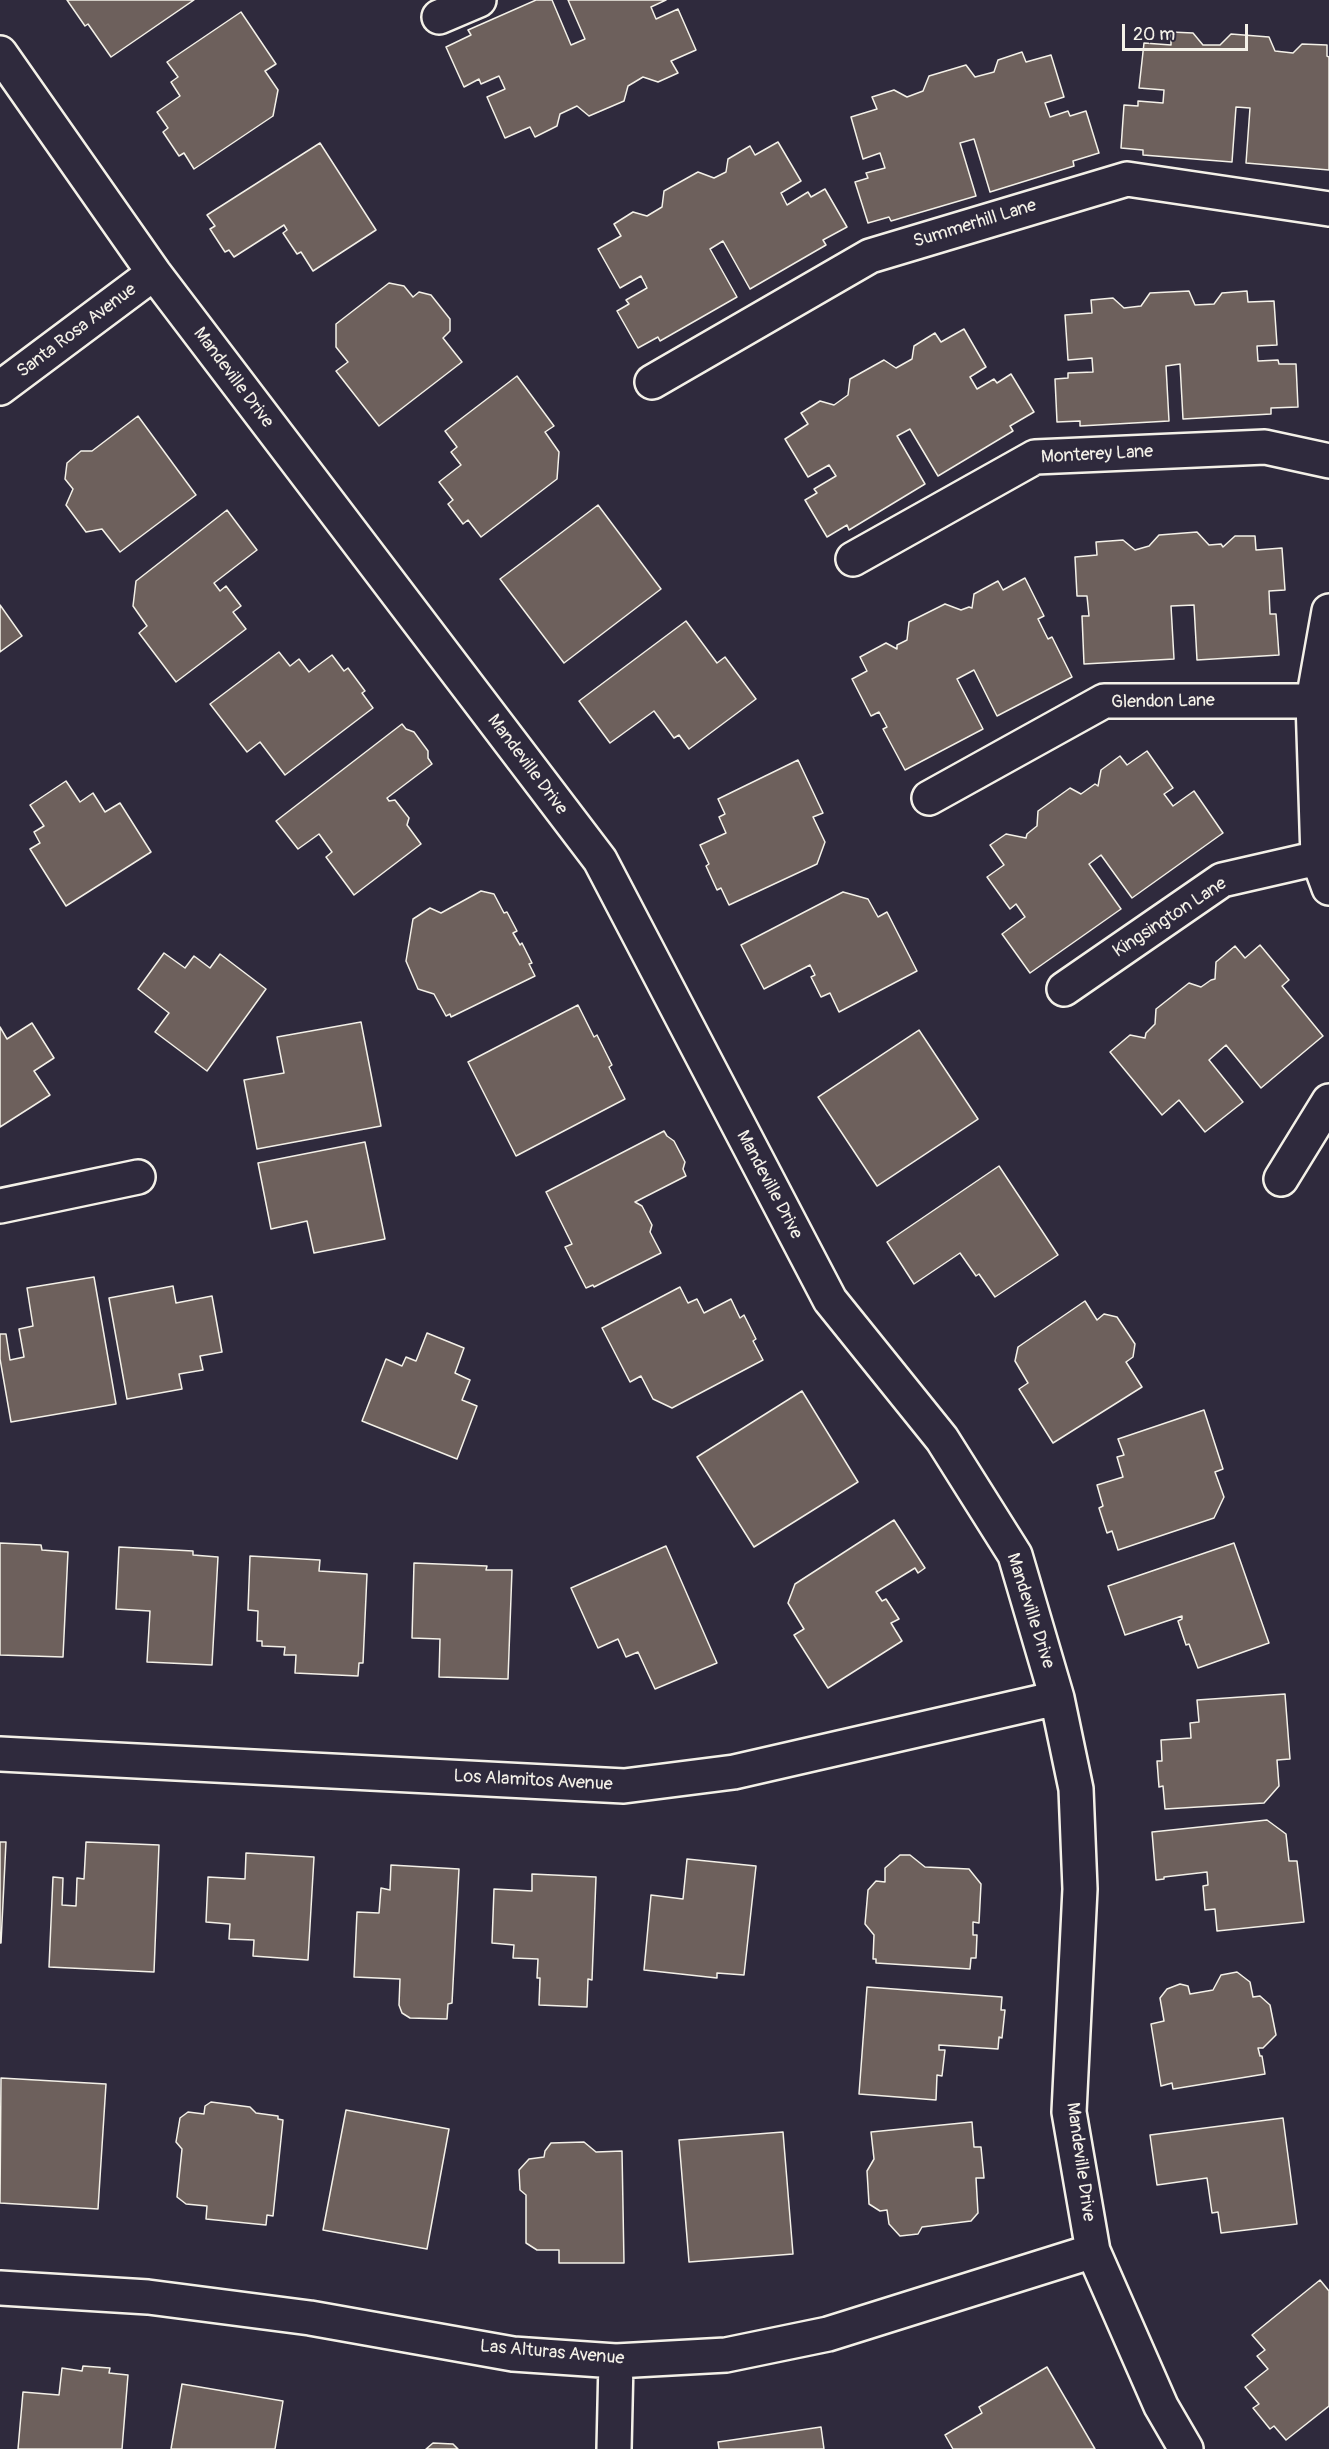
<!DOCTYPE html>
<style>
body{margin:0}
#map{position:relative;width:1329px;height:2449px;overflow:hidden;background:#2f2a3d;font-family:Pangolin,sans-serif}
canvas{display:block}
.scale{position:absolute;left:1122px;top:24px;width:126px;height:27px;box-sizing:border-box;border:3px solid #f4f1e8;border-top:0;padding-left:8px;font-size:18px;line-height:21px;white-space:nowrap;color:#f4f1e8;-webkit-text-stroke:4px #2f2a3d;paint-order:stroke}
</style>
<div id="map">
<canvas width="1329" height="2449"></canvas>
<div class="scale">20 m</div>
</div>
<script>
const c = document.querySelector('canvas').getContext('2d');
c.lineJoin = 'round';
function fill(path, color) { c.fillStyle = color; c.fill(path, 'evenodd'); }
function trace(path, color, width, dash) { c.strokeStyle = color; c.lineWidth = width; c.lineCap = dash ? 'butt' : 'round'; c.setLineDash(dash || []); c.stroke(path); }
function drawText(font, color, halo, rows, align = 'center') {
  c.font = font + ' Pangolin,sans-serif'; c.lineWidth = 4.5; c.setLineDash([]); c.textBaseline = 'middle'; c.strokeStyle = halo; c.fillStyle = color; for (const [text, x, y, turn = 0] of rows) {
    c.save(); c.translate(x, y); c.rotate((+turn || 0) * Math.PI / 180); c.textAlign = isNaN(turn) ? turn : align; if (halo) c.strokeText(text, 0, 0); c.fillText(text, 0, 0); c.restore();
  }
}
const building = new Path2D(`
 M 67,0 L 194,0 L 111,57 L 88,24 L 85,26 Z
 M 536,0 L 552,0 L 571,45 L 585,39 L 568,0 L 666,0 L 651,7 L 656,19 L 678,9 L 696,50 L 671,61 L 678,73 L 658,82 L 643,77 L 628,86 L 624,101 L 589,116 L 577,106 L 560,114 L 557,126 L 535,137 L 530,127 L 505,138 L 487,97 L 505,89 L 499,76 L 481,84 L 479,79 L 464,87 L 446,47 L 471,35 L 468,30 Z
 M 241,12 L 276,64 L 265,71 L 278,90 L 273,116 L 194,169 L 184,153 L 179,156 L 163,132 L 168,128 L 157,112 L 180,96 L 171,82 L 178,77 L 167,62 Z
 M 1171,32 L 1193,33 L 1203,45 L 1220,45 L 1231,34 L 1269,37 L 1275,51 L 1293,53 L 1302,44 L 1327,45 L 1327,56 L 1329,57 L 1329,170 L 1246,163 L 1250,108 L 1236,107 L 1232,162 L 1143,155 L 1143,150 L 1121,148 L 1124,105 L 1138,106 L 1138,101 L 1163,103 L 1164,90 L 1139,88 L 1144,43 L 1171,45 Z
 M 1022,52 L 1026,62 L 1051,55 L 1064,97 L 1045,103 L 1050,117 L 1068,111 L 1070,116 L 1086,111 L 1099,153 L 1073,161 L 1074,166 L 990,192 L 974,139 L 960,143 L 976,196 L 891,221 L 889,217 L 868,223 L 855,182 L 868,178 L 866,173 L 885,168 L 880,153 L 863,159 L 851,117 L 877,109 L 872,97 L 894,90 L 907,97 L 923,91 L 929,76 L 966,65 L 975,77 L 994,72 L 998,60 Z
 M 778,142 L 801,181 L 781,193 L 787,205 L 808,192 L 811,197 L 825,189 L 847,227 L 823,240 L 826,245 L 750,289 L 723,241 L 710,249 L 737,297 L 660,341 L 658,337 L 638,348 L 617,311 L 629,304 L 626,300 L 647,288 L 641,276 L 620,288 L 598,249 L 621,236 L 614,224 L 633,212 L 647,216 L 662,207 L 664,191 L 698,172 L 714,178 L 726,172 L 728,159 L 750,146 L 755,155 Z
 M 320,143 L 376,230 L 313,271 L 301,252 L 297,254 L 283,233 L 287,230 L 284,225 L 234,257 L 229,250 L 225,252 L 210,229 L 215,226 L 207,215 Z
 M 389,283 L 404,286 L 413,297 L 419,292 L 431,295 L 450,319 L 450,331 L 443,338 L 462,362 L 379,426 L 336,371 L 348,362 L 336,347 L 336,324 Z
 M 1189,291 L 1195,305 L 1214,304 L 1222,293 L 1247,291 L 1248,302 L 1274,301 L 1277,345 L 1257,346 L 1258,361 L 1278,360 L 1279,364 L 1296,364 L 1298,407 L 1271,408 L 1271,414 L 1183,419 L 1180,364 L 1166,366 L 1169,421 L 1080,426 L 1080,421 L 1057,422 L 1055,379 L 1068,378 L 1068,373 L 1093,372 L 1092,358 L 1068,360 L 1065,315 L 1092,313 L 1091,300 L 1113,298 L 1124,308 L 1141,306 L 1150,293 Z
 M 964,329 L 986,367 L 970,377 L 977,389 L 994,379 L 997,383 L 1011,374 L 1034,412 L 1010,426 L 1013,431 L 938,476 L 910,429 L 897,436 L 925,484 L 849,530 L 847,525 L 827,537 L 805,500 L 817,493 L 814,489 L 836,476 L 829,465 L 808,477 L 785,439 L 808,424 L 801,413 L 820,401 L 834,405 L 848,395 L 850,379 L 884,360 L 896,368 L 912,359 L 914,346 L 935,333 L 941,342 Z
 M 517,376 L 554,426 L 545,432 L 559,452 L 557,479 L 481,537 L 468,520 L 463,524 L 448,504 L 453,500 L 439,482 L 461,465 L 451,452 L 457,447 L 445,431 Z
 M 138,416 L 196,495 L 120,552 L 102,529 L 86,532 L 66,505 L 73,489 L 65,479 L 67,463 L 81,451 L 92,451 Z
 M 598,505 L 661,589 L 564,663 L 500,579 Z
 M 227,510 L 257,550 L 214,583 L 220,591 L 226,586 L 241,606 L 233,612 L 246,629 L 176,682 L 139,633 L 147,626 L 133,606 L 136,581 Z
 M 1197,532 L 1209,545 L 1221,544 L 1223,547 L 1235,536 L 1255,536 L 1256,550 L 1282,548 L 1285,590 L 1269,591 L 1270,614 L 1276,614 L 1279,655 L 1197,660 L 1194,605 L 1171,606 L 1174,659 L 1084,664 L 1082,616 L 1089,616 L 1087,596 L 1077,596 L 1075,557 L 1097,555 L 1096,542 L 1123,540 L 1135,550 L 1149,546 L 1159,535 Z
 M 1025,578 L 1044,616 L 1038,619 L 1048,639 L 1052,637 L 1072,677 L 997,716 L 974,670 L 957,679 L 983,729 L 905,770 L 883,729 L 887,727 L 879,712 L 871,716 L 852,679 L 867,671 L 860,657 L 886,643 L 897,649 L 897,645 L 907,640 L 909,622 L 945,604 L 961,610 L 969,607 L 972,608 L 974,594 L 998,581 L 1003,590 Z
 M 0,605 L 22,636 L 0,652 Z
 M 686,621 L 717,663 L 725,657 L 756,699 L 689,749 L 679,735 L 674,738 L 654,711 L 610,743 L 579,701 Z
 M 279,652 L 290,666 L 299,659 L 309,672 L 332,655 L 344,671 L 348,668 L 365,691 L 362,693 L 373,708 L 285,775 L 260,742 L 247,752 L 210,704 Z
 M 402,724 L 406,729 L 414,732 L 428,751 L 428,758 L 432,764 L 387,798 L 389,801 L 395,800 L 409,818 L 407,825 L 421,844 L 354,895 L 326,857 L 332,852 L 319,834 L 298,849 L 276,821 Z
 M 1147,751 L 1173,788 L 1164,794 L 1173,806 L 1194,791 L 1223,833 L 1132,898 L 1101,855 L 1089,864 L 1121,909 L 1030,973 L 1002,934 L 1025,917 L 1016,904 L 1010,909 L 987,877 L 1004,865 L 990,845 L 1006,834 L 1026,838 L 1027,834 L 1037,826 L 1038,811 L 1070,788 L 1081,794 L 1095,784 L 1098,786 L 1101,770 L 1120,756 L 1127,765 Z
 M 798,760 L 823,813 L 813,817 L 825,842 L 817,864 L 729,905 L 721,888 L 717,890 L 706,866 L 709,864 L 700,845 L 726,833 L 719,817 L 725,814 L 718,799 Z
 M 66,781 L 80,802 L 93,793 L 105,812 L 120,803 L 151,852 L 66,906 L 30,849 L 40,843 L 34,832 L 44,826 L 30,805 Z
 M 481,891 L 494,894 L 504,913 L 507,912 L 517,931 L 513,933 L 520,945 L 522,943 L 532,963 L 529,964 L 535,976 L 451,1017 L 450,1014 L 446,1016 L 434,994 L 418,989 L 406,961 L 413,919 L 430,908 L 441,913 Z
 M 843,892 L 868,899 L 878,917 L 887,912 L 917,971 L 839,1012 L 830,993 L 821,997 L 811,977 L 815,975 L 810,965 L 764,989 L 741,945 Z
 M 1260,945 L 1289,980 L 1282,986 L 1323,1036 L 1261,1088 L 1226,1045 L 1209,1060 L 1243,1102 L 1205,1132 L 1179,1100 L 1162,1115 L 1110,1052 L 1130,1035 L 1145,1038 L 1146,1033 L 1155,1024 L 1156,1009 L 1189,983 L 1201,987 L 1211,980 L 1215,979 L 1216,962 L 1235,946 L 1245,958 Z
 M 164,953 L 185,968 L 194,956 L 210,968 L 220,954 L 266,989 L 207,1071 L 155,1032 L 169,1013 L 138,989 Z
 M 578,1005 L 594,1037 L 597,1035 L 612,1065 L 609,1067 L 625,1099 L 516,1156 L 468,1062 Z
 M 361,1022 L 381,1126 L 257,1149 L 244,1080 L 284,1073 L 277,1037 Z
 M 32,1023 L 54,1058 L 34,1071 L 50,1095 L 0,1127 L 0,1027 L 7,1039 Z
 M 919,1030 L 978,1119 L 877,1186 L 818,1097 Z
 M 664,1131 L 667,1136 L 674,1141 L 685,1162 L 683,1169 L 686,1176 L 635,1202 L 642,1206 L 652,1225 L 650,1232 L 661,1253 L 594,1287 L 593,1285 L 586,1288 L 565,1247 L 572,1244 L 546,1192 Z
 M 365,1142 L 385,1239 L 314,1253 L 307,1221 L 271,1229 L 258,1163 Z
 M 999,1166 L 1058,1255 L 995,1297 L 979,1274 L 976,1276 L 960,1253 L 914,1284 L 887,1242 Z
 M 94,1277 L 116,1404 L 11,1422 L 0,1359 L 0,1334 L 6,1334 L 10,1360 L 24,1357 L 19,1329 L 33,1326 L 27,1288 Z
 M 173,1286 L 176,1303 L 212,1296 L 222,1352 L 200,1356 L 203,1370 L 179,1374 L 182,1389 L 127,1399 L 109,1298 Z
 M 680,1287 L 688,1303 L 697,1299 L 704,1313 L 731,1299 L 740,1318 L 744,1315 L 756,1339 L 753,1341 L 763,1360 L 672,1408 L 653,1399 L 641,1376 L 630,1382 L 602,1328 Z
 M 1085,1301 L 1097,1320 L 1104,1314 L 1117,1317 L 1135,1344 L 1133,1357 L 1126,1362 L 1142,1387 L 1053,1443 L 1019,1389 L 1028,1383 L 1015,1361 L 1018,1347 Z
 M 427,1333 L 464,1348 L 455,1373 L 470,1380 L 462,1400 L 477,1406 L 457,1459 L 362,1421 L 386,1359 L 402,1366 L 406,1357 L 416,1361 Z
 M 802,1391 L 858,1482 L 754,1547 L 697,1457 Z
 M 1204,1410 L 1223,1469 L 1215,1472 L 1224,1497 L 1214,1518 L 1118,1550 L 1112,1531 L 1107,1533 L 1099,1508 L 1103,1506 L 1097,1485 L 1123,1477 L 1117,1457 L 1124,1455 L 1118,1439 Z
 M 894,1520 L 925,1568 L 918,1573 L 915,1568 L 876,1592 L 882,1601 L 886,1599 L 899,1619 L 891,1623 L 902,1641 L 828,1688 L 794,1635 L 804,1629 L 788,1603 L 795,1584 Z
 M 0,1543 L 41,1545 L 42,1550 L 68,1552 L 63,1657 L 0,1655 Z
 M 1234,1543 L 1269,1643 L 1198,1668 L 1189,1644 L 1186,1645 L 1178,1621 L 1182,1619 L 1182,1616 L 1125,1635 L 1108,1586 Z
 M 666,1546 L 717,1663 L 655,1689 L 638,1652 L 626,1657 L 618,1639 L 598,1648 L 571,1588 Z
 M 119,1547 L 193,1551 L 193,1555 L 218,1557 L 212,1665 L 147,1662 L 150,1611 L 116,1609 Z
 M 250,1556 L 320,1560 L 319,1571 L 367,1574 L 363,1663 L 359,1663 L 358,1676 L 295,1673 L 296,1655 L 284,1655 L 285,1647 L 262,1646 L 262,1641 L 257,1641 L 258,1611 L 248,1610 Z
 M 414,1563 L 487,1566 L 486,1570 L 512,1570 L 508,1679 L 439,1677 L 440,1639 L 412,1638 Z
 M 1285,1694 L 1290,1759 L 1277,1760 L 1279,1786 L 1264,1803 L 1165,1809 L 1163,1786 L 1159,1787 L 1157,1761 L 1162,1761 L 1161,1740 L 1191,1738 L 1190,1723 L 1199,1722 L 1197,1700 Z
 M 1267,1820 L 1286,1834 L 1289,1861 L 1297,1861 L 1304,1922 L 1217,1931 L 1215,1909 L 1205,1910 L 1203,1886 L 1208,1885 L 1207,1872 L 1164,1877 L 1164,1879 L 1156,1880 L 1152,1832 Z
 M 0,1842 L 6,1842 L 1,1943 L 0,1943 Z
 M 86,1842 L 159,1845 L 154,1972 L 49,1967 L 53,1877 L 63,1878 L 62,1905 L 76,1906 L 77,1878 L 84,1879 Z
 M 246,1853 L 314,1857 L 308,1960 L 253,1956 L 254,1940 L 229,1939 L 230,1924 L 206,1922 L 208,1877 L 245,1879 Z
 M 900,1855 L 910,1855 L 925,1867 L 969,1869 L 981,1884 L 979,1923 L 973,1922 L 973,1935 L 977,1935 L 976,1958 L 971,1958 L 970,1969 L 876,1963 L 876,1959 L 873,1959 L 874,1935 L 865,1924 L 868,1890 L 876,1881 L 885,1882 L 885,1868 Z
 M 687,1859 L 756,1866 L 744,1975 L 717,1973 L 717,1978 L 644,1970 L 651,1895 L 683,1899 Z
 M 391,1865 L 459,1869 L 452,2003 L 448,2004 L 447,2019 L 410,2018 L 402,2013 L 399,2005 L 400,1979 L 354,1977 L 357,1912 L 379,1913 L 381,1888 L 390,1890 Z
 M 532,1874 L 596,1877 L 592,1980 L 588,1979 L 587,2007 L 539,2005 L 540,1978 L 537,1978 L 538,1959 L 513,1958 L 514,1945 L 492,1943 L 494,1889 L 532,1891 Z
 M 1237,1972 L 1250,1982 L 1253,1997 L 1260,1996 L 1270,2005 L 1276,2035 L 1263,2048 L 1258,2048 L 1260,2056 L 1262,2056 L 1265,2074 L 1173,2089 L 1172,2083 L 1161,2086 L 1151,2024 L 1164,2021 L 1160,1998 L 1167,1989 L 1180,1984 L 1188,1986 L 1190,1994 L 1213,1990 L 1221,1975 Z
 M 867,1987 L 1002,1997 L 1001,2010 L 1005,2010 L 1002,2038 L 999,2037 L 998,2049 L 939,2045 L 939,2050 L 945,2050 L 942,2076 L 937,2075 L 936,2100 L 859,2094 Z
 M 1,2078 L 106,2084 L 98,2209 L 0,2203 Z
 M 211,2102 L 250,2107 L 256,2113 L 278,2116 L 278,2119 L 283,2120 L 273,2216 L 267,2215 L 266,2225 L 206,2219 L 207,2206 L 186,2204 L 177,2197 L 182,2149 L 176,2142 L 180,2118 L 188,2112 L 204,2114 L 205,2106 Z
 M 346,2110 L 449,2129 L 427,2249 L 323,2230 Z
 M 1283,2118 L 1297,2224 L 1221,2233 L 1218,2212 L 1212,2213 L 1207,2178 L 1157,2185 L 1150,2135 Z
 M 972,2122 L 974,2147 L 981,2147 L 984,2178 L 976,2178 L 978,2213 L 971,2221 L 922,2227 L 918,2234 L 900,2236 L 889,2224 L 887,2210 L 880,2211 L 869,2204 L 867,2171 L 874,2159 L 871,2132 Z
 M 783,2132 L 793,2254 L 689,2262 L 679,2140 Z
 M 584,2142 L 596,2152 L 622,2151 L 624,2263 L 559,2263 L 559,2250 L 537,2250 L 526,2243 L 526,2195 L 520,2190 L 519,2170 L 529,2159 L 544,2157 L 545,2151 L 551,2143 Z
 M 1320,2280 L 1329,2291 L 1329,2406 L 1286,2440 L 1274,2426 L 1270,2429 L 1253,2408 L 1259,2404 L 1245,2387 L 1268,2369 L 1257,2356 L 1265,2350 L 1252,2335 Z
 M 83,2366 L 110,2368 L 109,2373 L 128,2375 L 122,2449 L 18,2449 L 23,2392 L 59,2395 L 62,2368 L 82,2371 Z
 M 1047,2367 L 1095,2449 L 953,2449 L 945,2435 L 982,2413 L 979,2407 Z
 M 182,2384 L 283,2401 L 275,2449 L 171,2449 Z
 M 821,2427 L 824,2449 L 719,2449 L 718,2442 Z
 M 433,2443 L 453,2444 L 458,2449 L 426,2449 Z`);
const minor = new Path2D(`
 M 439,17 L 479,0
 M 0,53 L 154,273 L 600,860 L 830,1300 L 942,1439 L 1015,1555 L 1057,1698 L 1076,1789 L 1080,1889 L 1069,2112 L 1093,2251 L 1161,2406 L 1186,2449
 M 652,382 L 870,256 L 1127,179 L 1329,209
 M 0,388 L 154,273
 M 853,559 L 1035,457 L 1265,447 L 1329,461
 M 1329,611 L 1313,701 L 1318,858 L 1329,888
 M 929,798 L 1104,701 L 1313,701
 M 1064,989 L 1222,880 L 1318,858
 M 1281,1179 L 1329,1101
 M 0,1206 L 138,1177
 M 0,1754 L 624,1786 L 734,1772 L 1057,1698
 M 0,2288 L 148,2297 L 310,2318 L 513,2354 L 616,2361 L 726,2355 L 828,2334 L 1093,2251
 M 614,2449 L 616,2361`);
const streetNames = [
 ["Summerhill Lane",975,224,-17],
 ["Santa Rosa Avenue",77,331,-37],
 ["Mandeville Drive",233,378,53],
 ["Monterey Lane",1097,455,-3],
 ["Glendon Lane",1163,702,-1],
 ["Mandeville Drive",527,765,53],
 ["Kingsington Lane",1170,918,-33],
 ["Mandeville Drive",769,1185,62],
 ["Mandeville Drive",1030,1611,72],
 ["Los Alamitos Avenue",533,1781,3],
 ["Mandeville Drive",1080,2162,82],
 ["Las Alturas Avenue",552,2353,5]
];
fill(building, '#6d605c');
trace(building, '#f4f1e8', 1.5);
trace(minor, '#f4f1e8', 38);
trace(minor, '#2f2a3d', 33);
drawText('18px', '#f4f1e8', '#2f2a3d', streetNames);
</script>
